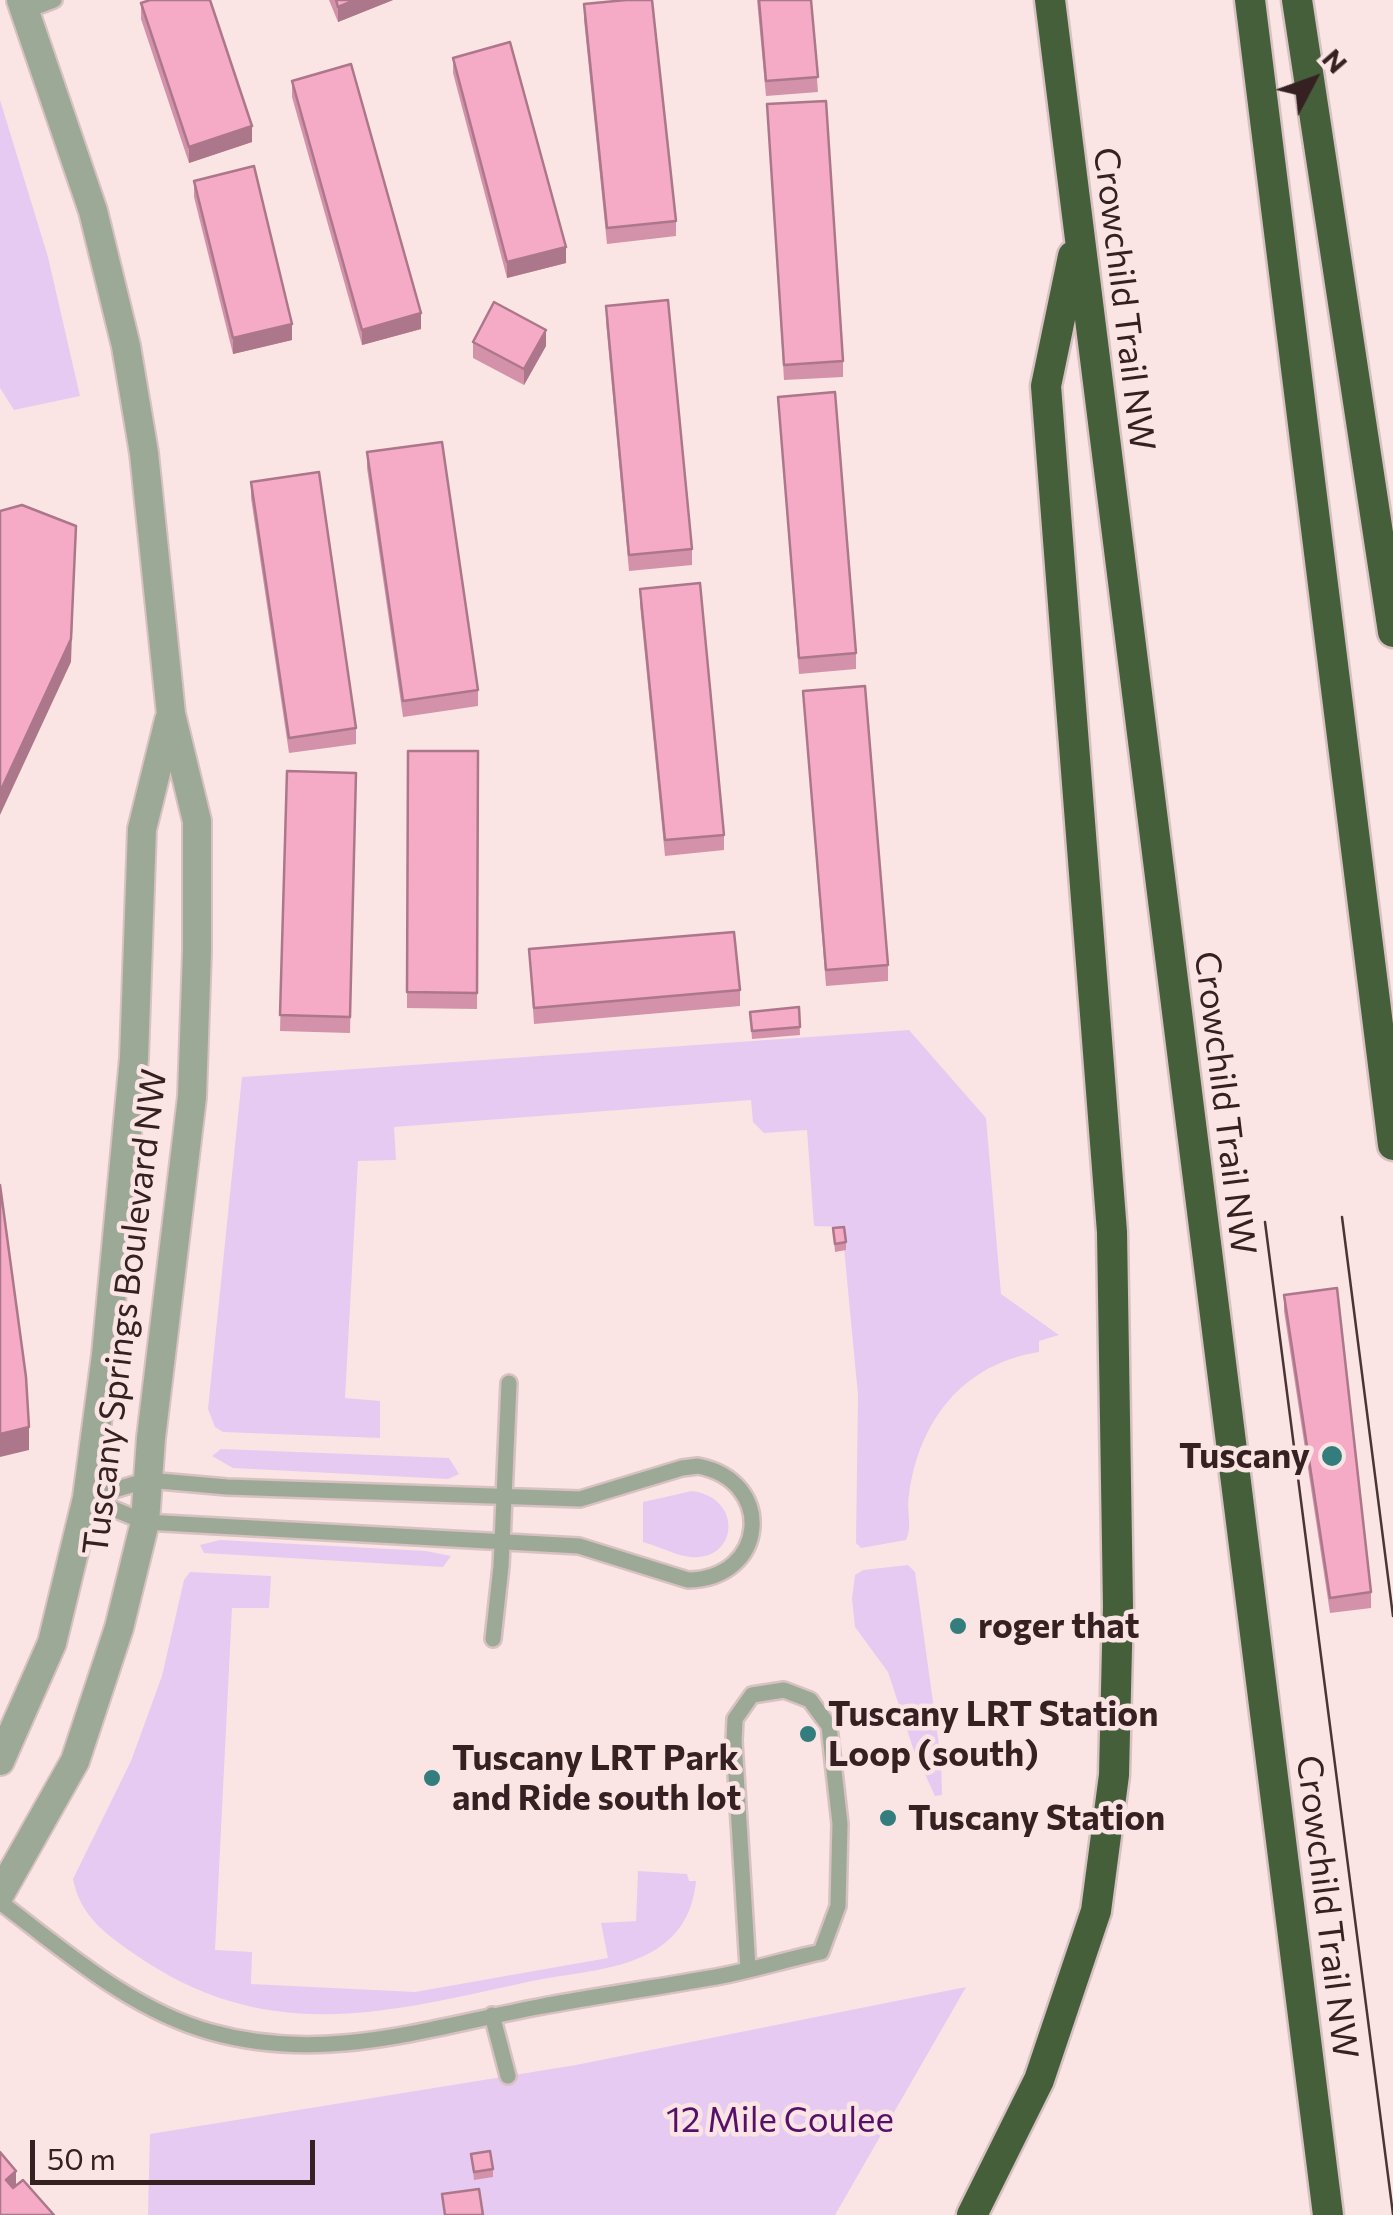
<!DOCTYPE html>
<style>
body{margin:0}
#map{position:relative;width:1393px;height:2215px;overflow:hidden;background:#fbe4e4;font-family:Commissioner,sans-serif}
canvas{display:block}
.north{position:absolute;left:1263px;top:30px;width:100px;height:100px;-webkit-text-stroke:8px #fbe4e4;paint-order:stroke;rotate:49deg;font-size:28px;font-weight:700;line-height:40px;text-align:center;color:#352122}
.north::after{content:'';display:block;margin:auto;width:35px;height:45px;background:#352122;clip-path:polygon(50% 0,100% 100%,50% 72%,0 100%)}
.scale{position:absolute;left:30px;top:2140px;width:285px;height:45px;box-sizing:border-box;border:5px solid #352122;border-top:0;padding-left:12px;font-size:30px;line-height:35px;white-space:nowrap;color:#352122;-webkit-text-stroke:8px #fbe4e4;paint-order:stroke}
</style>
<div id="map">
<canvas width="1393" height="2215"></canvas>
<div class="north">N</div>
<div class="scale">50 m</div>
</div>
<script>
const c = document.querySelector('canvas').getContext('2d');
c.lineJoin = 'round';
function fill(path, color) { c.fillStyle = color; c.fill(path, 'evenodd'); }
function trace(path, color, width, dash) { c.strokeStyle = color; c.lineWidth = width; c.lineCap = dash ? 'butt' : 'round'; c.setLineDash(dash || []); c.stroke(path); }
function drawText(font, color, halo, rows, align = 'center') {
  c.font = font + ' Commissioner,sans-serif'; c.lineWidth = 9; c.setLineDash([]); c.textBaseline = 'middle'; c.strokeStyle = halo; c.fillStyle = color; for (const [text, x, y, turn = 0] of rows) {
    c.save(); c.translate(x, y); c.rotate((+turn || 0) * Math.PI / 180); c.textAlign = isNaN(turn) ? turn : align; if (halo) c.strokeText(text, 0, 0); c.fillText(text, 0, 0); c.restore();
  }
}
const green = new Path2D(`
 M 0,100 L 48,257 L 80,396 L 14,410 L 0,388 Z
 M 909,1030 L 986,1118 L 1001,1294 L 1059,1335 L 1039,1341 L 1039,1352 C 963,1364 919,1420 909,1495 C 906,1510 913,1526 906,1540 L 861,1548 L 856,1543 L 858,1395 L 842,1227 L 814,1226 L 807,1130 L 764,1133 L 753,1122 L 751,1100 L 394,1127 L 396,1160 L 358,1161 L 345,1398 L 380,1401 L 380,1438 L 223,1432 L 215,1427 L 208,1409 L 242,1077 Z
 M 221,1449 L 449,1458 L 459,1474 L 448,1479 L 233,1468 L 212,1456 Z
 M 692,1491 C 744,1498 738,1562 690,1557 C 675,1555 658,1546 643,1542 L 643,1502 Z
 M 220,1540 L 426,1551 L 451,1556 L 443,1567 L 204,1553 L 200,1545 Z
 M 908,1565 L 915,1572 L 941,1760 L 942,1795 L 935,1796 L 913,1748 L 888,1672 L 855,1627 L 852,1599 L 855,1575 L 863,1570 Z
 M 190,1572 L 271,1576 L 269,1608 L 232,1608 L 215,1950 L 252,1952 L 251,1984 L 415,1992 L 608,1958 L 601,1923 L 636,1921 L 638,1871 L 687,1874 L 689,1881 L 696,1881 C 693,1911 681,1934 655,1950 C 623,1970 574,1973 537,1980 C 388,2012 268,2048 133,1953 C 104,1933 80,1915 73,1879 L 131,1761 L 162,1676 L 184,1580 Z
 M 966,1987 L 835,2215 L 148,2215 L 150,2134 L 576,2065 Z`);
const service = new Path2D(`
 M 25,11 L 54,0
 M 698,1466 C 776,1481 767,1579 688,1580 L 579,1546 L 145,1522 L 87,1498 L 148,1480 L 227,1487 L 580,1499 L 682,1468 Z
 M 493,1639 L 501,1566 L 509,1383
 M 0,1902 C 65,1951 131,2010 211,2032 C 325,2064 427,2028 538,2007 C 596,1996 653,1988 710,1978 C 747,1972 784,1960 821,1952 L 838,1906 L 840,1824 L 829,1726 L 810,1700 L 784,1690 L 752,1695 L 735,1719 L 734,1741 L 748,1968
 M 492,2015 L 508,2076`);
const minor = new Path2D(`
 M 0,1761 L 52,1643 L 87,1498 L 106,1355 L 134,1058 L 142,829 L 169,720
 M 0,1894 L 75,1761 L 119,1628 L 145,1522 L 151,1438 L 192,1097 L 197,951 L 197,821 L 171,714 L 144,453 L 126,346 L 93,211 L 21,0`);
const motorway = new Path2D(`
 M 1050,0 L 1328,2215
 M 1250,0 L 1393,1145
 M 1297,0 L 1393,632
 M 972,2215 L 1039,2080 L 1096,1911 L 1114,1775 L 1118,1606 L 1112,1232 L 1046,386 L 1073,256`);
const tram = new Path2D(`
 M 1342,1217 L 1393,1616
 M 1265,1222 L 1393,2214`);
const wall = new Path2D(`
 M 329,0 L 393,0 L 338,22 Z
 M 757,0 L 811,0 L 818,92 L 766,96 Z
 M 141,3 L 252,142 L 189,163 L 141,19 Z
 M 584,4 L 676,221 L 676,236 L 607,244 L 584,20 Z
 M 453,58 L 566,263 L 507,278 L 453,73 Z
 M 292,81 L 421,329 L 362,345 L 292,97 Z
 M 767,104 L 843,361 L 843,377 L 784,380 Z
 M 194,181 L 292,340 L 233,354 L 194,197 Z
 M 606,306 L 692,549 L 692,565 L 629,571 L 606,322 Z
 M 473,342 L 546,346 L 524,385 L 473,358 Z
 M 778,397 L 856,653 L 856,669 L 799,674 Z
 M 367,452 L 478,690 L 478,706 L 403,717 L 367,468 Z
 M 251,482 L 356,728 L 356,744 L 289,753 L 251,498 Z
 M 640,589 L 724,835 L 724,850 L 665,856 L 640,605 Z
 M 803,691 L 888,965 L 888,981 L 826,986 Z
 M 408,751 L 478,751 L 477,1009 L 407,1008 Z
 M 287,771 L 356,773 L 350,1033 L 280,1031 Z
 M 529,949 L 740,990 L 740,1006 L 534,1024 Z
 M 799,1007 L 800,1035 L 752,1039 L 750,1012 Z
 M 833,1228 L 846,1242 L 846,1250 L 835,1252 Z
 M 1284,1295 L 1371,1592 L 1371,1608 L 1330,1613 L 1284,1311 Z
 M 471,2154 L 493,2169 L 493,2177 L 474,2180 Z`);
const shadedWall = new Path2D(`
 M 355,0 L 393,0 L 338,22 L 338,7 Z
 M 252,126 L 252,142 L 189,163 L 189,147 Z
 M 566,247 L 566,263 L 507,278 L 507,262 Z
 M 421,313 L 421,329 L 362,345 L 362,330 Z
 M 292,324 L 292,340 L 233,354 L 233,338 Z
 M 546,330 L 546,346 L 524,385 L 524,369 Z
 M 76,526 L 71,662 L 0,815 L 0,792 Z
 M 29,1427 L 29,1450 L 0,1457 L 0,1434 Z
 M 16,2171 L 16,2194 L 6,2180 Z`);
const building = new Path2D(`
 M 150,0 L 210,0 L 252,126 L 189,147 L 141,3 Z
 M 336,0 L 355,0 L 338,7 Z
 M 626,0 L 652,0 L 676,221 L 607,228 L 584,4 Z
 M 759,0 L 811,0 L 818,77 L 766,81 Z
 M 510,42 L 566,247 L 507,262 L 453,58 Z
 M 351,64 L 421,313 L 362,330 L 292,81 Z
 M 826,101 L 843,361 L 784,365 L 767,104 Z
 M 254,166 L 292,324 L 233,338 L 194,181 Z
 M 668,300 L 692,549 L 629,555 L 606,306 Z
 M 494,302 L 546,330 L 524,369 L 473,342 Z
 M 835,392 L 856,653 L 799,658 L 778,397 Z
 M 442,442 L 478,690 L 403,701 L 367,452 Z
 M 319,472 L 356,728 L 289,738 L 251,482 Z
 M 22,505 L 76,526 L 71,639 L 0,792 L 0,511 Z
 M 700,583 L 724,835 L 665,840 L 640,589 Z
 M 865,686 L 888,965 L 826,970 L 803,691 Z
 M 408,751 L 478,751 L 477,993 L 407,992 Z
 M 287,771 L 356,773 L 350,1017 L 280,1015 Z
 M 734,932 L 740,990 L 534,1008 L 529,949 Z
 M 799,1007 L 800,1027 L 752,1031 L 750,1012 Z
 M 0,1185 L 26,1377 L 29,1427 L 0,1434 Z
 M 844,1227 L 846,1242 L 835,1244 L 833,1228 Z
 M 1337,1288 L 1371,1592 L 1330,1598 L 1284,1295 Z
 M 490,2151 L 493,2169 L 474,2172 L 471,2154 Z
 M 0,2152 L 16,2171 L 6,2180 L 13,2188 L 23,2180 L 54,2215 L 0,2215 Z
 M 479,2189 L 483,2215 L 445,2215 L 442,2194 Z`);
const markers = [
 [1332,1456,12,"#337d7d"],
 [958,1626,10,"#337d7d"],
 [808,1734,10,"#337d7d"],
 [432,1778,10,"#337d7d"],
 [888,1818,10,"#337d7d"]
];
const streetNames = [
 ["Crowchild Trail NW",1124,299,83],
 ["Crowchild Trail NW",1225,1103,83],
 ["Tuscany Springs Boulevard NW",125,1312,-83],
 ["Crowchild Trail NW",1327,1907,83]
];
const poiNames = [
 ["Tuscany",1310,1456,"right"],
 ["roger that",978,1626],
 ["Tuscany LRT Station",828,1714],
 ["Loop (south)",828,1754],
 ["Tuscany LRT Park",452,1758],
 ["and Ride south lot",452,1798],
 ["Tuscany Station",908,1818]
];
const parkNames = [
 ["12 Mile Coulee",780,2120]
];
fill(green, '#e7caf2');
trace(service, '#d7c1c1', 20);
trace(minor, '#d7c1c1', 32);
trace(motorway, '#d7c1c1', 35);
trace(service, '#9da997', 15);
trace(minor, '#9da997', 28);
trace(motorway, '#465f3b', 30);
trace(tram, '#493536', 2.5);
fill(wall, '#d392a9');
fill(shadedWall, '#ac778a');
fill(building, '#f5aac5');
trace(building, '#ac778a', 2.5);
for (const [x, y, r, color] of markers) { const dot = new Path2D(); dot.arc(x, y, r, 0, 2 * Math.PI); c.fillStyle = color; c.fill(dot); trace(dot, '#fbe4e4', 4); }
drawText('35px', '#352122', '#fbe4e4', streetNames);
drawText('bold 35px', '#352122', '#fbe4e4', poiNames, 'left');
drawText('35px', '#55116a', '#fbe4e4', parkNames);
</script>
